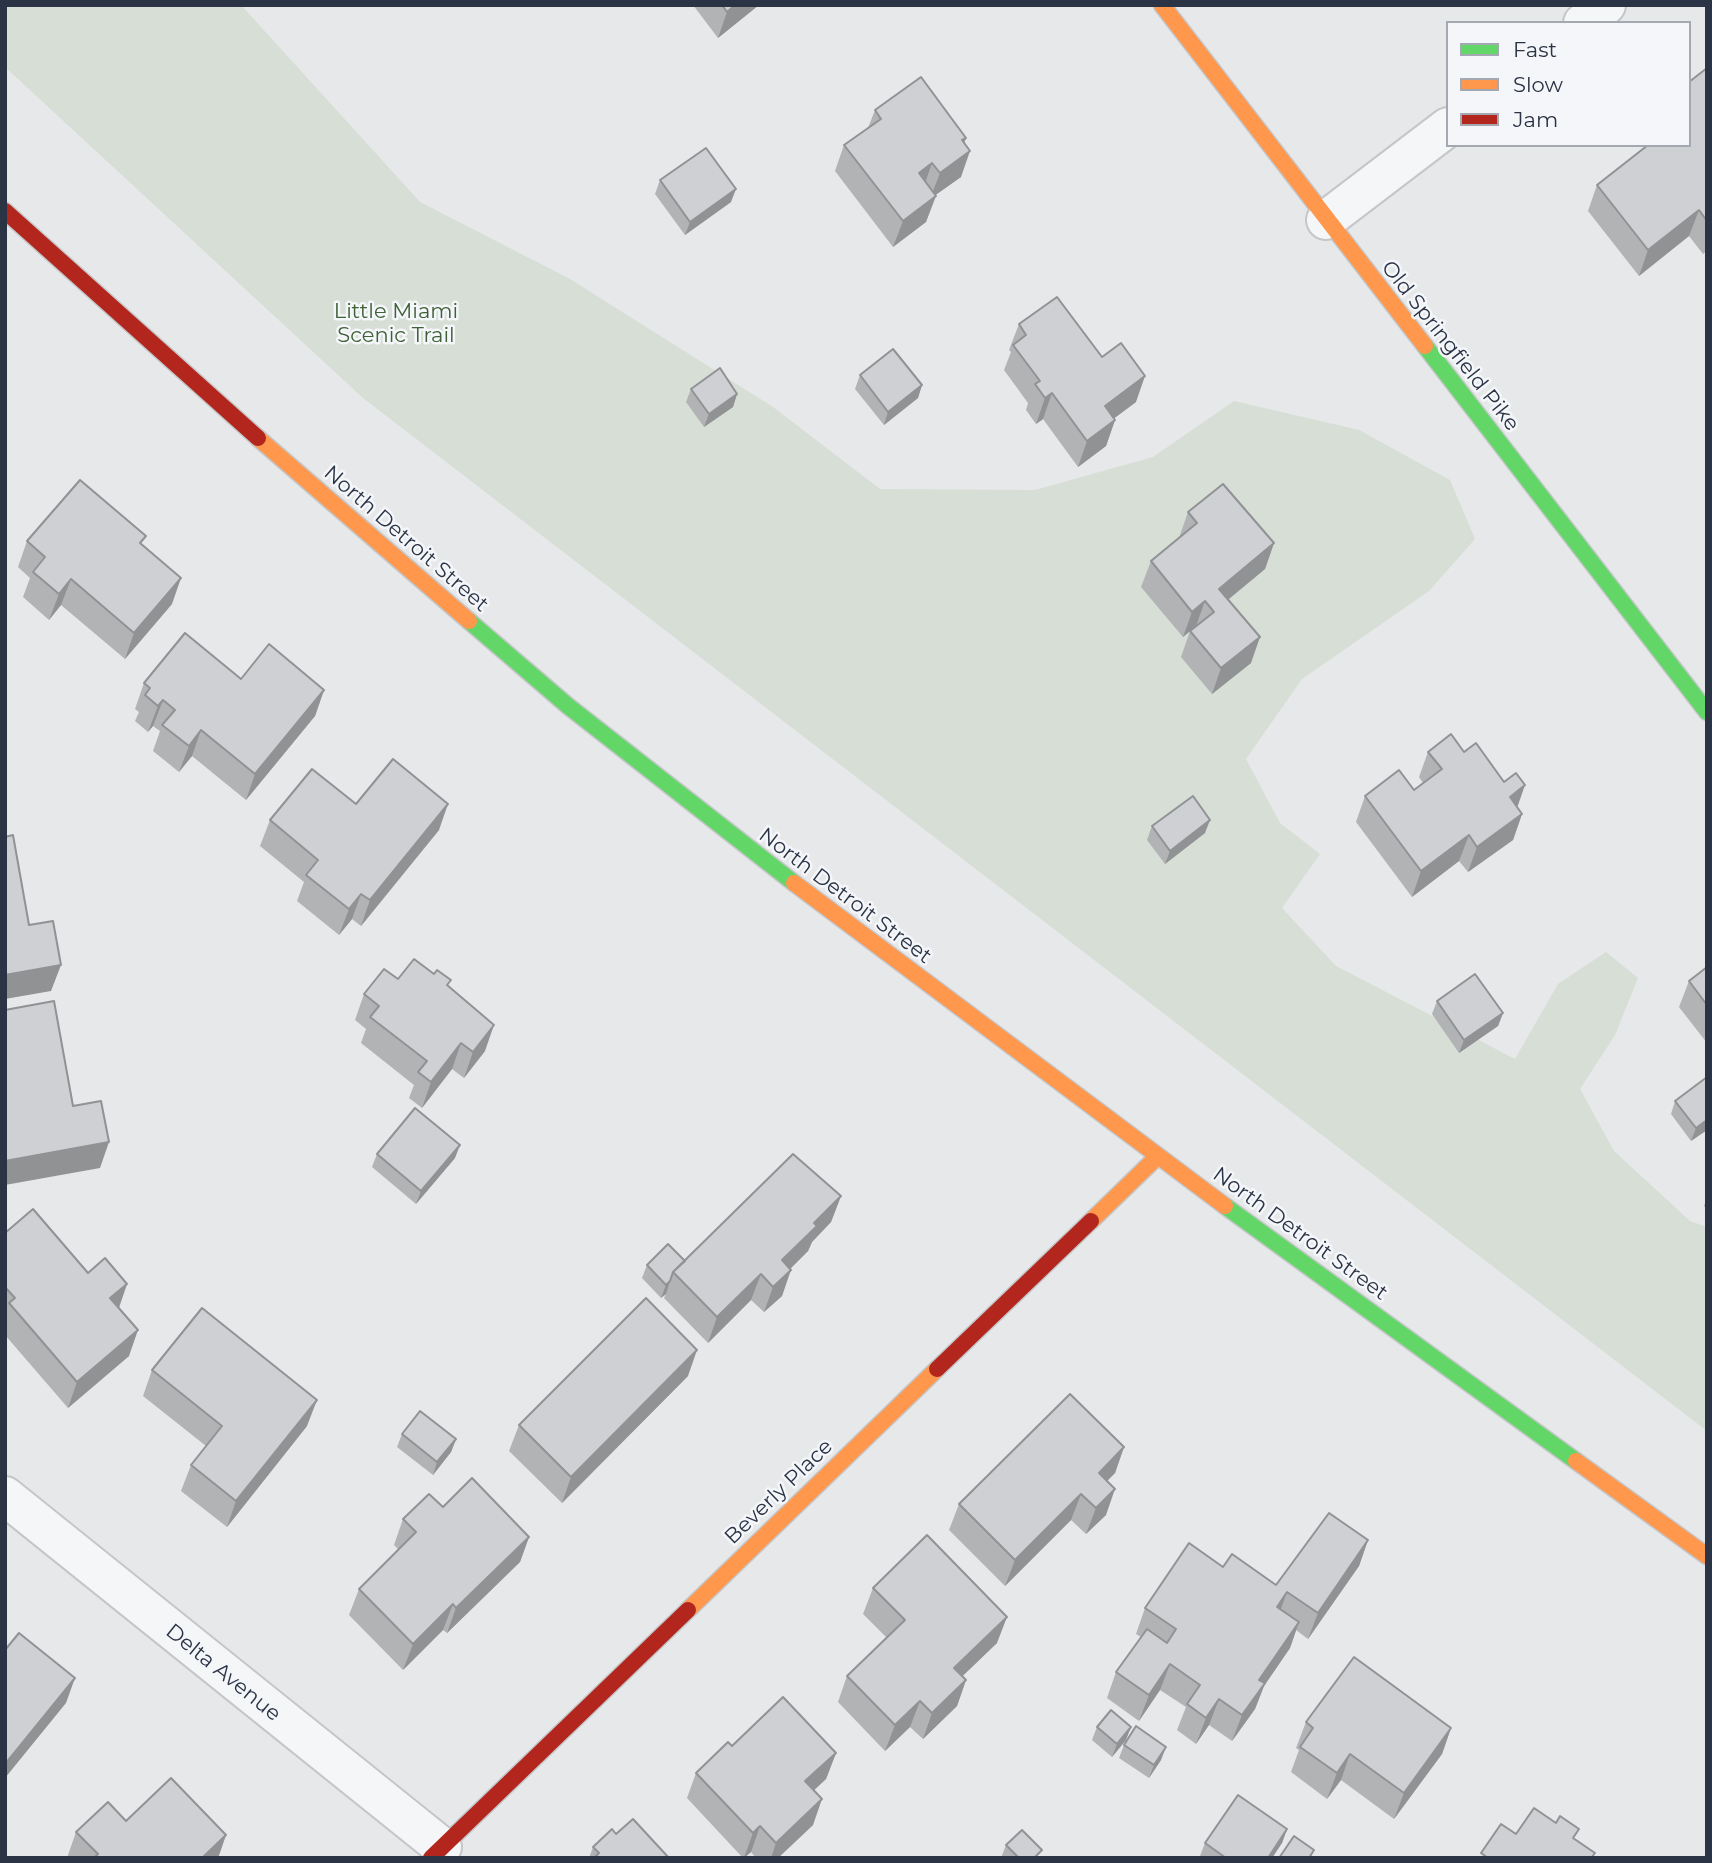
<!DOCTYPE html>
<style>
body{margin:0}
#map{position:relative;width:1712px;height:1863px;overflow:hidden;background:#e6e8ea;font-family:Montserrat,sans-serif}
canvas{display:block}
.frame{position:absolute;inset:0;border:7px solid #2b3445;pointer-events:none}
.legend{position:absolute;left:1446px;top:21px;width:245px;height:126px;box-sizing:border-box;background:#f4f6f9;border:2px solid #a4a8b1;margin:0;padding:9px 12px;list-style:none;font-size:21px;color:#2b3445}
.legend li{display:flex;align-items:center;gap:14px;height:35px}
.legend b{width:35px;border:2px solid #a4a8b1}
</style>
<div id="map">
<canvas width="1712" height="1863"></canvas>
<div class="frame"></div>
<ul class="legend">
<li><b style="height:9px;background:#63d668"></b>Fast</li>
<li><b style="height:9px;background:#ff974d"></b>Slow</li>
<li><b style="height:9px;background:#b3261e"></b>Jam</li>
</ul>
</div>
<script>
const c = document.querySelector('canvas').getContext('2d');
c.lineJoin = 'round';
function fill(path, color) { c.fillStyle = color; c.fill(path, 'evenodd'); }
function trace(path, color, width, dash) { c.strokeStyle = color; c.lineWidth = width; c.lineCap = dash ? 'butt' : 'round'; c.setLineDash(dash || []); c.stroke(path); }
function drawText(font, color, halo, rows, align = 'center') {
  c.font = font + ' Montserrat,sans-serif'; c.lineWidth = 5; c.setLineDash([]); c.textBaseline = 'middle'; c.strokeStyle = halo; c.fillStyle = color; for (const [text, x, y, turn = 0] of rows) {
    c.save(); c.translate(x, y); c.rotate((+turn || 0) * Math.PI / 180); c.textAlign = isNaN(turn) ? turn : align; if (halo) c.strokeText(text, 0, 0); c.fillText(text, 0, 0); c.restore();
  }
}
const green = new Path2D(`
 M 5,5 L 241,5 L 420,202 L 570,279 L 773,407 L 880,489 L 1035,490 L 1153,457 L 1234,401 L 1359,430 L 1450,480 L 1475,539 L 1429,591 L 1302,679 L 1246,759 L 1280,823 L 1320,854 L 1282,908 L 1336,966 L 1515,1059 L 1558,984 L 1606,952 L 1638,978 L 1615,1035 L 1580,1089 L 1614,1151 L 1690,1221 L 1707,1227 L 1707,1431 L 363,398 L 5,67 Z`);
const street = new Path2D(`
 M 1583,23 L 1606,5
 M 1326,220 L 1448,127
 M 5,1496 L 442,1847`);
const fast = new Path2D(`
 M 1425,346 L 1707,712
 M 469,621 L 568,706 L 794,883
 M 1225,1206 L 1576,1461`);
const slow = new Path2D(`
 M 1162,5 L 1425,346
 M 258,438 L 469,621
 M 794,883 L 1225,1206
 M 1091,1221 L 1157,1157
 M 1576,1461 L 1707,1556
 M 688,1610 L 937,1369`);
const jam = new Path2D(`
 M 5,211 L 258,438
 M 937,1369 L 1091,1221
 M 431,1858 L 688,1610`);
const wall = new Path2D(`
 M 693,5 L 759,5 L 718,38 Z
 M 1707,68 L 1707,251 L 1703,254 L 1689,236 L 1639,276 L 1588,211 L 1597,185 L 1689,145 Z
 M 875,110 L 966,138 L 964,142 L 961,177 L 935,195 L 926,222 L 893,247 L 835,171 L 844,145 L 868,128 Z
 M 660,180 L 731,202 L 685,235 L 655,194 Z
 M 1019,324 L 1136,402 L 1114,418 L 1115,420 L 1106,446 L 1078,467 L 1043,419 L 1036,424 L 1026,410 L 1028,403 L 1004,370 L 1011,352 L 1009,350 Z
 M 860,375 L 922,385 L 918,398 L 884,425 L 855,389 Z
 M 691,389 L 737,394 L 733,407 L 704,427 L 686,402 Z
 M 1188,512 L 1274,543 L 1265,569 L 1228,600 L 1251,663 L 1212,694 L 1181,657 L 1190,631 L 1196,626 L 1183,637 L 1141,587 L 1151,561 L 1179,538 Z
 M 27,541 L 143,545 L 172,604 L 125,659 L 61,605 L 49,620 L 23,597 L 30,578 L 18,567 Z
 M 241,679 L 324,690 L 315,716 L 246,800 L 192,756 L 179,772 L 153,751 L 160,731 L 153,726 L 148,732 L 135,721 L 139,712 L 135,709 L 144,683 Z
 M 1428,752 L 1464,752 L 1517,807 L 1522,814 L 1513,840 L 1468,872 L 1459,861 L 1412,897 L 1356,822 L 1365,796 L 1414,790 L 1423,783 L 1419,777 Z
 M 356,804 L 439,830 L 361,926 L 352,919 L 339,935 L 297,901 L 304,882 L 260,846 L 270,820 Z
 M 1152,826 L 1205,833 L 1165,864 L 1147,840 Z
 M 1707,967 L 1707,1043 L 1679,1007 L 1689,981 Z
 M 398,979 L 449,986 L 485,1051 L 464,1078 L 452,1069 L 422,1108 L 409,1098 L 414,1085 L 361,1043 L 366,1029 L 355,1020 L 364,994 Z
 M 1437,1001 L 1503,1013 L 1498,1026 L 1459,1053 L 1432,1014 Z
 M 1707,1077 L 1707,1130 L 1691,1141 L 1671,1114 L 1675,1101 Z
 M 377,1154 L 455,1158 L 416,1204 L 372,1167 Z
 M 841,1196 L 831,1222 L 812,1242 L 808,1251 L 790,1269 L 782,1296 L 764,1312 L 751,1300 L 708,1343 L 664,1298 L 666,1294 L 661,1298 L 642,1278 L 647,1265 L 685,1261 Z
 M 1707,1197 L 1707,1210 L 1704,1206 Z
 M 5,1233 L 88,1273 L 127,1284 L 119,1308 L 129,1356 L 68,1408 L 5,1335 Z
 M 152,1370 L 307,1426 L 227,1527 L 181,1491 L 191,1465 L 206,1446 L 143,1396 Z
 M 688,1376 L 562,1503 L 509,1451 L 519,1425 Z
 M 402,1434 L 456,1439 L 451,1452 L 433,1475 L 397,1447 Z
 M 1124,1447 L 1115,1473 L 1107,1481 L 1106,1515 L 1086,1534 L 1071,1520 L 1005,1586 L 949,1530 L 959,1504 Z
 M 443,1507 L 529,1537 L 520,1562 L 447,1633 L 443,1630 L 403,1670 L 349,1615 L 359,1589 L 399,1550 L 394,1545 L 403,1519 Z
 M 1368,1540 L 1359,1566 L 1308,1639 L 1296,1630 L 1290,1648 L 1264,1686 L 1255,1709 L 1232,1741 L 1209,1725 L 1196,1744 L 1177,1730 L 1186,1707 L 1160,1690 L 1139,1721 L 1107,1698 L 1116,1672 L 1141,1637 L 1136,1634 L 1145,1608 L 1223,1567 L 1276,1585 Z
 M 873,1588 L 997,1643 L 962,1676 L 966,1680 L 957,1706 L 923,1739 L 910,1727 L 885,1751 L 838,1702 L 847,1676 L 887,1638 L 863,1614 Z
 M 1306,1722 L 1451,1728 L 1442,1754 L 1394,1819 L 1341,1780 L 1327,1799 L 1291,1772 L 1299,1750 L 1296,1748 Z
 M 1097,1727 L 1126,1740 L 1112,1757 L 1092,1740 Z
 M 1124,1745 L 1161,1760 L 1149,1778 L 1119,1758 Z
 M 732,1746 L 836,1753 L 826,1779 L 814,1790 L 813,1825 L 778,1858 L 756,1858 L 751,1852 L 744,1858 L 743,1858 L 687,1798 L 696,1773 Z
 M 126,1821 L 226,1835 L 218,1858 L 67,1858 L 76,1832 Z
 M 1287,1829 L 1282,1843 L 1272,1858 L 1202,1858 L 1200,1856 L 1205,1843 Z
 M 616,1834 L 669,1858 L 589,1858 L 593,1847 Z
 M 1006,1845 L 1039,1858 L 1001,1858 Z`);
const shadedWall = new Path2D(`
 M 735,5 L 759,5 L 718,38 L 727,12 Z
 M 966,138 L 958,160 L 970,151 L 961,177 L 930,199 L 940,173 L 962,140 Z
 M 932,163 L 923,189 L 919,173 Z
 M 736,189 L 731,202 L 685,235 L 690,222 Z
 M 936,196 L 926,222 L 893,247 L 903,221 Z
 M 1699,210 L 1689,236 L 1639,276 L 1648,250 Z
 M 1145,376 L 1136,402 L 1096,432 L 1105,406 Z
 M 922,385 L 918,398 L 884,425 L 888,412 Z
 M 1052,393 L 1043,419 L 1036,424 L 1045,398 Z
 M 737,394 L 733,407 L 704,427 L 709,414 Z
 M 1115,420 L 1106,446 L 1078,467 L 1087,441 Z
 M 1274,543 L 1265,569 L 1214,611 L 1219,589 Z
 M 181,578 L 172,604 L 125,659 L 134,633 Z
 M 71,579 L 61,605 L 49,620 L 59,594 Z
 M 1205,601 L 1196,626 L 1183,637 L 1192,612 Z
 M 1260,637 L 1251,663 L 1212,694 L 1221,668 Z
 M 324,690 L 315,716 L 246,800 L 255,774 Z
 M 163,700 L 153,726 L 148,732 L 158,706 Z
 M 201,730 L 192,756 L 179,772 L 189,746 Z
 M 1525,785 L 1516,811 L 1510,797 Z
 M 448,804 L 439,830 L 361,926 L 370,900 Z
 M 1522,814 L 1513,840 L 1468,872 L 1477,847 Z
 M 1210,820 L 1205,833 L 1165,864 L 1170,851 Z
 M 1469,835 L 1459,861 L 1412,897 L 1421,871 Z
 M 361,894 L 352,919 L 339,935 L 349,909 Z
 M 61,965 L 51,991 L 5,999 L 5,975 Z
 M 1503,1013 L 1498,1026 L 1459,1053 L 1464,1040 Z
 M 494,1025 L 485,1051 L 464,1078 L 473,1052 Z
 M 461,1043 L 452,1069 L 422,1108 L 431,1082 Z
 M 1707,1120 L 1707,1130 L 1691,1141 L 1696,1128 Z
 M 109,1142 L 100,1168 L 5,1185 L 5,1161 Z
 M 460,1145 L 455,1158 L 416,1204 L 421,1191 Z
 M 841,1196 L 831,1222 L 812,1242 L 808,1251 L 773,1286 L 782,1260 L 814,1223 Z
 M 791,1270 L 782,1296 L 764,1312 L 773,1287 Z
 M 761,1274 L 751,1300 L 708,1343 L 717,1317 Z
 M 670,1281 L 666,1294 L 661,1298 L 666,1285 Z
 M 127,1284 L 118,1310 L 110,1298 Z
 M 138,1330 L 129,1356 L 68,1408 L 77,1382 Z
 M 697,1350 L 688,1376 L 562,1503 L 571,1477 Z
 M 317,1400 L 307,1426 L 227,1527 L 236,1501 Z
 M 456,1439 L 451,1452 L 433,1475 L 437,1462 Z
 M 1124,1447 L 1115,1473 L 1089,1499 L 1099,1473 Z
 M 1115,1489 L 1106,1515 L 1086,1534 L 1096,1508 Z
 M 1081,1494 L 1071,1520 L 1005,1586 L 1015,1560 Z
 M 529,1537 L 520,1562 L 447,1633 L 456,1608 Z
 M 1368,1540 L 1359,1566 L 1308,1639 L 1318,1613 Z
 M 1287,1592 L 1278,1617 L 1277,1607 Z
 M 453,1604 L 443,1630 L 403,1670 L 413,1644 Z
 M 1007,1617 L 997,1643 L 944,1694 L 954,1668 Z
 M 1299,1622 L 1290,1648 L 1264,1686 L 1255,1709 L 1232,1741 L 1242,1715 L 1259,1680 Z
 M 1170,1664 L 1160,1690 L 1139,1721 L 1149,1695 Z
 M 75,1678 L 66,1703 L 5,1778 L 6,1763 Z
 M 966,1680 L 957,1706 L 923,1739 L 932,1713 Z
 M 1219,1699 L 1209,1725 L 1196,1744 L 1206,1718 Z
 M 920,1701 L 910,1727 L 885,1751 L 895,1725 Z
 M 1131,1727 L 1126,1740 L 1112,1757 L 1117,1744 Z
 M 1451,1728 L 1442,1754 L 1394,1819 L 1404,1793 Z
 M 1166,1747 L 1161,1760 L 1149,1778 L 1154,1765 Z
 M 836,1753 L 826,1779 L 796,1807 L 805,1781 Z
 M 1350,1754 L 1341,1780 L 1327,1799 L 1337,1773 Z
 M 822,1799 L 813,1825 L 778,1858 L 771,1858 L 776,1843 Z
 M 760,1826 L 751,1852 L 744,1858 L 753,1833 Z
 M 1287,1829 L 1282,1843 L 1272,1858 L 1268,1858 Z
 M 226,1835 L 218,1858 L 202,1858 Z`);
const building = new Path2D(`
 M 722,5 L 735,5 L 727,12 Z
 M 1707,68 L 1707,221 L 1699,210 L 1648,250 L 1597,185 L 1648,145 L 1689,145 L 1689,82 Z
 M 921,77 L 966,138 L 962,140 L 970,151 L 940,173 L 932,163 L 919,173 L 936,196 L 903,221 L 844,145 L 881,119 L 875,110 Z
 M 706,148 L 736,189 L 690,222 L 660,180 Z
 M 1057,297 L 1102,357 L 1121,343 L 1145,376 L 1105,406 L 1115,420 L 1087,441 L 1052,393 L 1045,398 L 1035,384 L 1040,381 L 1013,345 L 1026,335 L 1019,324 Z
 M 893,349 L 922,385 L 888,412 L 860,375 Z
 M 720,368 L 737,394 L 709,414 L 691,389 Z
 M 80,480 L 146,536 L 140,543 L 181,578 L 134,633 L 71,579 L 59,594 L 33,572 L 45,557 L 27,541 Z
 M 1223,484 L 1274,543 L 1219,589 L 1260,637 L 1221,668 L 1190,631 L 1214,612 L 1205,601 L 1192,612 L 1151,561 L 1197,523 L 1188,512 Z
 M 185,633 L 241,679 L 269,644 L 324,690 L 255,774 L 201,730 L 189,746 L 162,725 L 175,710 L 163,700 L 158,706 L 145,695 L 150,688 L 144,683 Z
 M 1451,734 L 1464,752 L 1476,743 L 1504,782 L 1516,773 L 1525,785 L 1510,797 L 1522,814 L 1477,847 L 1469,835 L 1421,871 L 1365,796 L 1399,770 L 1414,790 L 1442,769 L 1428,752 Z
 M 393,759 L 448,804 L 370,900 L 361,894 L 349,909 L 306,875 L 318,860 L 270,820 L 312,769 L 356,804 Z
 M 1193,796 L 1210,820 L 1170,851 L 1152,826 Z
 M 13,835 L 29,925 L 53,921 L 61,965 L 5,975 L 5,837 Z
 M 414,959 L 434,974 L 437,970 L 451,980 L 447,985 L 494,1025 L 473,1052 L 461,1043 L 431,1082 L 418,1072 L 427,1061 L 370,1017 L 379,1006 L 364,994 L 384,969 L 398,979 Z
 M 1707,967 L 1707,1005 L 1689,981 Z
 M 1475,974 L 1503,1013 L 1464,1040 L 1437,1001 Z
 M 54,1001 L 73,1106 L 101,1101 L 109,1142 L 5,1161 L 5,1010 Z
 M 1707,1077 L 1707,1120 L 1696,1128 L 1675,1101 Z
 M 415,1108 L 460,1145 L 421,1191 L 377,1154 Z
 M 793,1154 L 841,1196 L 814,1223 L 817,1226 L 782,1260 L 791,1270 L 773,1287 L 761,1274 L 717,1317 L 673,1272 Z
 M 33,1209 L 88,1273 L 105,1258 L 127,1284 L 110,1298 L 138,1330 L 77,1382 L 9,1303 L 15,1298 L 5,1287 L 5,1233 Z
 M 668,1244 L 685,1261 L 673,1272 L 670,1281 L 666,1285 L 647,1265 Z
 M 646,1298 L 697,1350 L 571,1477 L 519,1425 Z
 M 202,1308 L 317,1400 L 236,1501 L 191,1465 L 222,1426 L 152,1370 Z
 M 1070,1394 L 1124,1447 L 1099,1473 L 1115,1489 L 1096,1508 L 1081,1494 L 1015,1560 L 959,1504 Z
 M 420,1411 L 456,1439 L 437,1462 L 402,1434 Z
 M 472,1478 L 529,1537 L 456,1608 L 453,1604 L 413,1644 L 359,1589 L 416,1532 L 403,1519 L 429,1494 L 443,1507 Z
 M 1329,1513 L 1368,1540 L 1318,1613 L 1287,1592 L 1277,1607 L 1299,1622 L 1259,1680 L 1265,1683 L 1242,1715 L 1219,1699 L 1206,1718 L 1187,1704 L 1200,1685 L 1170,1664 L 1149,1695 L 1116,1672 L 1147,1629 L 1167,1643 L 1176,1629 L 1145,1608 L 1189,1543 L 1223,1567 L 1232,1554 L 1276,1585 Z
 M 927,1535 L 1007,1617 L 954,1668 L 966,1680 L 932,1713 L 920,1701 L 895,1725 L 847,1676 L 905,1620 L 873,1588 Z
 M 19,1633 L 75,1678 L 6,1763 L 5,1762 L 5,1650 Z
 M 1354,1657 L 1451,1728 L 1404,1793 L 1350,1754 L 1337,1773 L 1300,1747 L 1313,1728 L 1306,1722 Z
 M 783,1697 L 836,1753 L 805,1781 L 822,1799 L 776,1843 L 760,1826 L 753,1833 L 696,1773 L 728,1742 L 732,1746 Z
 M 1111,1710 L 1131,1727 L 1117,1744 L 1097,1727 Z
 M 1136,1726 L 1166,1747 L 1154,1765 L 1124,1745 Z
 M 171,1778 L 226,1835 L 202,1858 L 94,1858 L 98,1854 L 76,1832 L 108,1802 L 126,1821 Z
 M 1238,1795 L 1287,1829 L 1268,1858 L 1226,1858 L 1205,1843 Z
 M 1534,1808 L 1556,1823 L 1560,1816 L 1579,1829 L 1573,1838 L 1595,1853 L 1591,1858 L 1488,1858 L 1481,1853 L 1501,1824 L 1516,1834 Z
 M 633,1819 L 669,1858 L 594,1858 L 599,1853 L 593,1847 L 612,1829 L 616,1834 Z
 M 1022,1830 L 1042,1850 L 1034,1858 L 1019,1858 L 1006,1845 Z
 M 1294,1836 L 1314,1850 L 1309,1858 L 1279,1858 Z`);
const parkNames = [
 ["Little Miami",396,312],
 ["Scenic Trail",396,336]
];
const streetNames = [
 ["Old Springfield Pike",1450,346,52],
 ["North Detroit Street",406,539,41],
 ["North Detroit Street",845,896,37],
 ["North Detroit Street",1300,1234,36],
 ["Beverly Place",779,1492,-44],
 ["Delta Avenue",223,1673,39]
];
fill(green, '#d6ded6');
trace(street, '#c4c6c8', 42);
trace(fast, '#c4c6c8', 19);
trace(slow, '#c4c6c8', 19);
trace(jam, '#c4c6c8', 19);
trace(street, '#f5f6f7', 38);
trace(fast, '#63d668', 16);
trace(slow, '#ff974d', 16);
trace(jam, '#b3261e', 16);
fill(wall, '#b1b3b5');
fill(shadedWall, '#909294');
fill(building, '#ced0d3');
trace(building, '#909294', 2);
drawText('21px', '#3f6138', '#f4f6f9', parkNames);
drawText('21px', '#2b3445', '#f4f6f9', streetNames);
</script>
